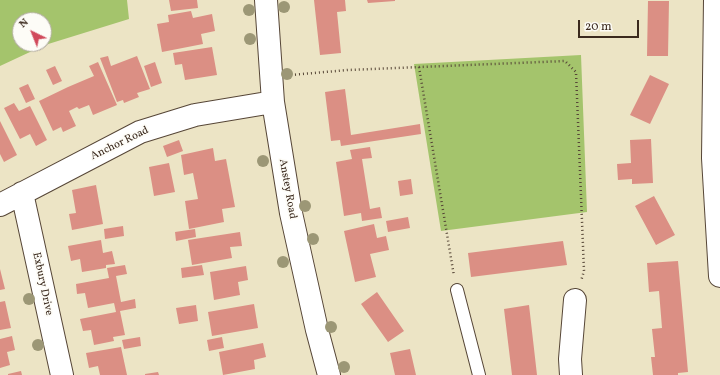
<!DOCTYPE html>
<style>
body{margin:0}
#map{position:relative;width:720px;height:375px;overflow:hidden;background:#ece4c5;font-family:Vollkorn,serif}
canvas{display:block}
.north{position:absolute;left:12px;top:12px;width:40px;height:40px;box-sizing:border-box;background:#fdfcf7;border:1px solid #afa8a0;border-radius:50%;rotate:317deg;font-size:11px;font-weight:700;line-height:16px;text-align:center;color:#3b2a1e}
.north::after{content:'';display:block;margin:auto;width:14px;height:18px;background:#d1495b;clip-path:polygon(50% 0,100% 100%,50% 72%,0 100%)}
.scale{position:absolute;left:578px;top:20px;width:61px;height:18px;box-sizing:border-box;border:2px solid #3b2a1e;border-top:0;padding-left:5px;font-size:12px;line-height:14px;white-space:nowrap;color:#3b2a1e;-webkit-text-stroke:3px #fdfcf7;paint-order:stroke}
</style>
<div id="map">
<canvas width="720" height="375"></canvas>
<div class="north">N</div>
<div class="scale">20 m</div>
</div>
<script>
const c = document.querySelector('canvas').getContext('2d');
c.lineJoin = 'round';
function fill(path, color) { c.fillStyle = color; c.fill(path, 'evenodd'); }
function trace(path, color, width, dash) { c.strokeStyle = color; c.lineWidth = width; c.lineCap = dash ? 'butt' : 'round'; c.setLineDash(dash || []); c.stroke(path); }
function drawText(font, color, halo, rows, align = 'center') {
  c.font = font + ' Vollkorn,serif'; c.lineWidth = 3.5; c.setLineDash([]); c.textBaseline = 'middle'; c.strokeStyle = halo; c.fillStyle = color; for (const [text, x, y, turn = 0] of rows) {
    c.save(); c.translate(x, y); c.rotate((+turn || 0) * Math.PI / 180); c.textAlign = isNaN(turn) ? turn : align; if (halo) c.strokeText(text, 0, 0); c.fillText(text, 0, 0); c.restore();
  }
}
const green = new Path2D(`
 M 0,0 L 127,0 L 129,19 L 45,45 L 0,66 ZM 20,20 L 44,20 L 44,44 L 20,44 Z
 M 581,55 L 587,212 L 441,231 L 414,64 Z`);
const building = new Path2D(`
 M 169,0 L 197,0 L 198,8 L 171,11 Z
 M 314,0 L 345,0 L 346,11 L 337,12 L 341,53 L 320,55 Z
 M 367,0 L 395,0 L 395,1 L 368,3 Z
 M 648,1 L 669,1 L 668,56 L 647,56 Z
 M 191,11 L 193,18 L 212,14 L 215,31 L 201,34 L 203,44 L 162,52 L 157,24 L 169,22 L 168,15 Z
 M 212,47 L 217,75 L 185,80 L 182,64 L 175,65 L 173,53 Z
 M 108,56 L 111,66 L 137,56 L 150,89 L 137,93 L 139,97 L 124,103 L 123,100 L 117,102 L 100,58 Z
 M 98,62 L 117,105 L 93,115 L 89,105 L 79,109 L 77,107 L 69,111 L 76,126 L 63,132 L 61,127 L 53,131 L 39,101 L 68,87 L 94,76 L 89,66 Z
 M 155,62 L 162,83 L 151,87 L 144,66 Z
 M 55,66 L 62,81 L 53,85 L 46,70 Z
 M 650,75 L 669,84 L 650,124 L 630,115 Z
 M 28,84 L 35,99 L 26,103 L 19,88 Z
 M 345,89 L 351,135 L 420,124 L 421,134 L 341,146 L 340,140 L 331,141 L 325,92 Z
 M 14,103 L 19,111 L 30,106 L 47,140 L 36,146 L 30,134 L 20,139 L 4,108 Z
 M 0,121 L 17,155 L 4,162 L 0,154 Z
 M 651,139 L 653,183 L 632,184 L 632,179 L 618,180 L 617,164 L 631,163 L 630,140 Z
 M 179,140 L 183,151 L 167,157 L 163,146 Z
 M 370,147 L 372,158 L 362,159 L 370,209 L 380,207 L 382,218 L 362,221 L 361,213 L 344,216 L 336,162 L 352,159 L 350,150 Z
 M 213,148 L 215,161 L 226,159 L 235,207 L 222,209 L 224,222 L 189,229 L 185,201 L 198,199 L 193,173 L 184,175 L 181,155 Z
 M 169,163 L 175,192 L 154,196 L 149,167 Z
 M 411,179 L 413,194 L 400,196 L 398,181 Z
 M 96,185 L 103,224 L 72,230 L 69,214 L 76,213 L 72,190 Z
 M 654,196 L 675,235 L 656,245 L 635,206 Z
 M 408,217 L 410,228 L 388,232 L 386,221 Z
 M 374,224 L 377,238 L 386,236 L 389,250 L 370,254 L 376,277 L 355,282 L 344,231 Z
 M 123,226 L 124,236 L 105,239 L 104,229 Z
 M 195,229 L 196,237 L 176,241 L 175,232 Z
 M 240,232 L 242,246 L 230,247 L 232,258 L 192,265 L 188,240 Z
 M 101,240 L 103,253 L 112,251 L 115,264 L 106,265 L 106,268 L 82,272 L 80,259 L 71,261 L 68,246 Z
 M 563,241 L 567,265 L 471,277 L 468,253 Z
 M 678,261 L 688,372 L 678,373 L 678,375 L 653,375 L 651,357 L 655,357 L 652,329 L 662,328 L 659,291 L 649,292 L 647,263 Z
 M 125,265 L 127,274 L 116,276 L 121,302 L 135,299 L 136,308 L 120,311 L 125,335 L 113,337 L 114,341 L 94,345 L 91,330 L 83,331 L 80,319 L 116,312 L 114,303 L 88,308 L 85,293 L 77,294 L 76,284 L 109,278 L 107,268 Z
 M 202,265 L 204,275 L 182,278 L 181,268 Z
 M 246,266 L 248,280 L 238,282 L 240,295 L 214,300 L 210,272 Z
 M 0,269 L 5,289 L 0,290 Z
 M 377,292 L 404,331 L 388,342 L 361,304 Z
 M 5,301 L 11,328 L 0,330 L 0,302 Z
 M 254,304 L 258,328 L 212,336 L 208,312 Z
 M 196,305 L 198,321 L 179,324 L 176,308 Z
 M 529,305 L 537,375 L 512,375 L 504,309 Z
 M 12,336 L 15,350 L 7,352 L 10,365 L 0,368 L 0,339 Z
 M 140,337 L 141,346 L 124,349 L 122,340 Z
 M 222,337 L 224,348 L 209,351 L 207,340 Z
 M 263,343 L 266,357 L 254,360 L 255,369 L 223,375 L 219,352 Z
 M 121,347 L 127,375 L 100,375 L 98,366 L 89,368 L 86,353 Z
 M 410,349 L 416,375 L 395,375 L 390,353 Z
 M 21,371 L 22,375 L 8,375 L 8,374 Z
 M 158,372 L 159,375 L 145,375 L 145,374 Z`);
const path = new Path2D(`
 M 419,67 L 454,276
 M 291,75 L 348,70 L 565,61 L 576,72 L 584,271 L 581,281`);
const service = new Path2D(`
 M 457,290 L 479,375`);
const minor = new Path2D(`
 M 266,0 L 273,102 L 291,213 L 317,330 L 329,375
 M 715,0 L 713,158 L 720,276
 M 22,193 L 62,375
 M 0,205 L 140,132 L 195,115 L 273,102
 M 571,375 L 570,359 L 575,300`);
const trees = [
 [284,7],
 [249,10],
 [250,39],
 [287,74],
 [263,161],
 [305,206],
 [313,239],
 [283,262],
 [29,299],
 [331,327],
 [38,345],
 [344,367]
];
const streetNames = [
 ["Anchor Road",120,144,-26],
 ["Anstey Road",287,189,80],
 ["Exbury Drive",42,284,78]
];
fill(green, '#a4c46c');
fill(building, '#db8f84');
trace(service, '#564637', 14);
trace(minor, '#564637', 24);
trace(path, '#564637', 2.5, [1, 3]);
trace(service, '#fff', 12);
trace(minor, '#fff', 22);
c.fillStyle = '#9c9776';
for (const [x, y] of trees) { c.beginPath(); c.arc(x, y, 6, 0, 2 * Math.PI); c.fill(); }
drawText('11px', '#3b2a1e', '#fdfcf7', streetNames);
</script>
